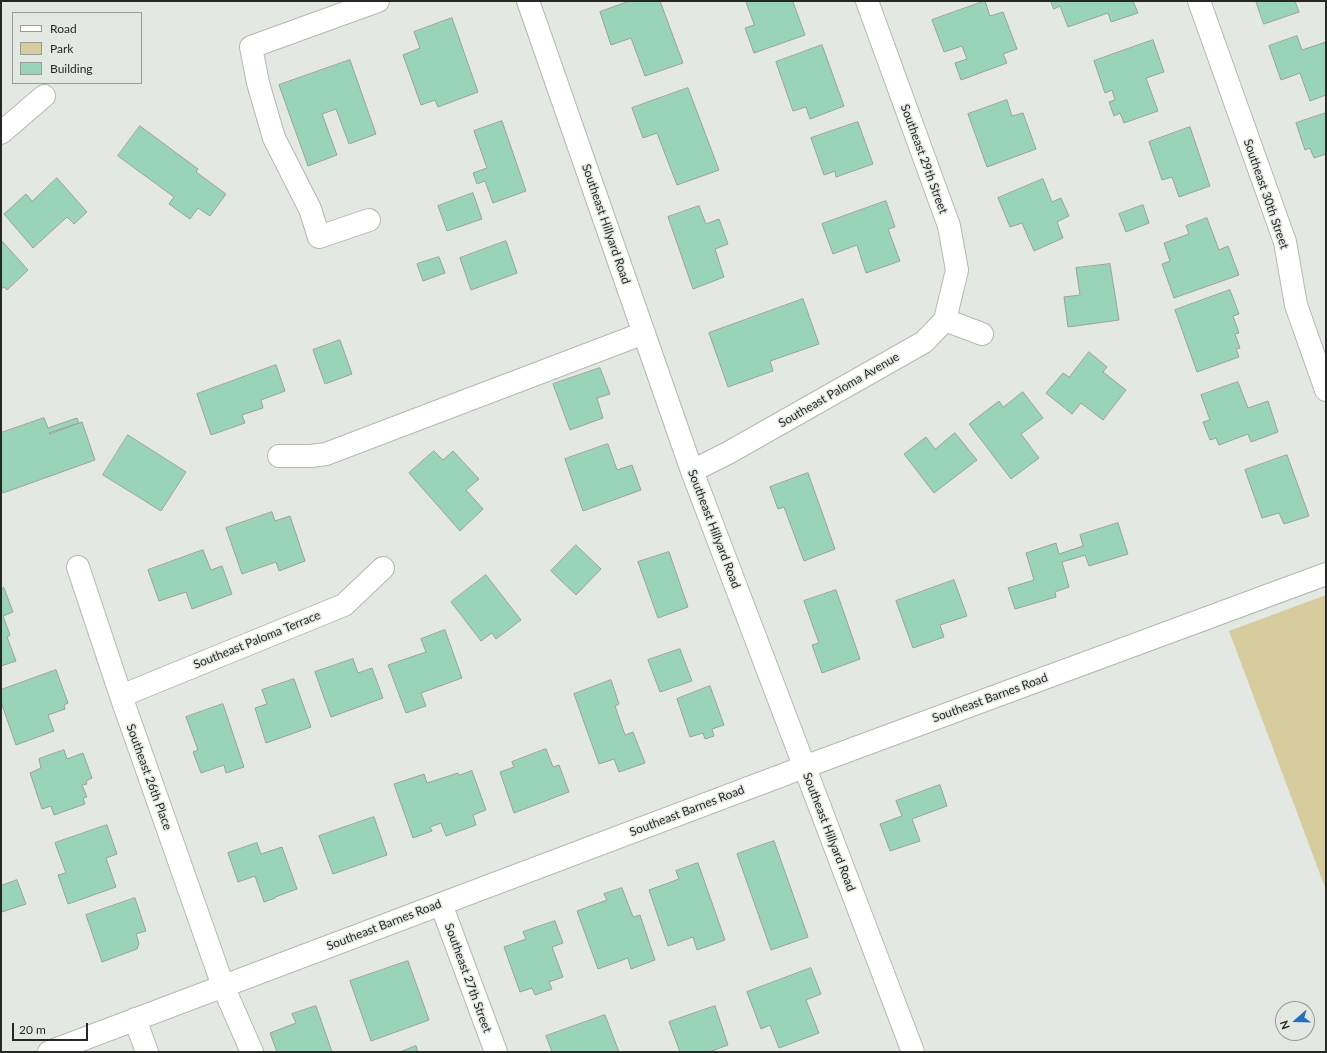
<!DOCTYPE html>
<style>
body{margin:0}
#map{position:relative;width:1327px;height:1053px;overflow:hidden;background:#e3e9e2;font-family:Lato,sans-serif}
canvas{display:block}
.frame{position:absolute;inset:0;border:2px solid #262826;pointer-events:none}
.legend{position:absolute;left:12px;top:12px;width:130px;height:72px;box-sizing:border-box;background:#e3e9e2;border:1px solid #979c97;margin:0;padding:5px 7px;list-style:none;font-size:12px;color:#262826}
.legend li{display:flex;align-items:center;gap:8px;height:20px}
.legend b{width:20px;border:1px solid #979c97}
.north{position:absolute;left:1275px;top:1001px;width:40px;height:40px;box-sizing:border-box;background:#e3e9e2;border:1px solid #979c97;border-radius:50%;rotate:250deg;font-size:11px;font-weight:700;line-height:16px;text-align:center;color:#262826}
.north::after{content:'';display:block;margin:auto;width:14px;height:18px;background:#276dbe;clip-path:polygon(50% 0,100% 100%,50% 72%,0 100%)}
.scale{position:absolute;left:12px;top:1023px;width:76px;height:18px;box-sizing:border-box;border:2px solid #262826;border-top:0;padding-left:5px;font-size:12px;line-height:14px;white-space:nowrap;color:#262826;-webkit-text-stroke:3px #e3e9e2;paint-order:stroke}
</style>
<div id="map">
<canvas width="1327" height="1053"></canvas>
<div class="frame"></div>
<ul class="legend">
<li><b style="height:5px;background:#fff"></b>Road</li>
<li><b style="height:11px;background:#d6cc9e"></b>Park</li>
<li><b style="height:11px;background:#99d4b9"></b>Building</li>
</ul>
<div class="north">N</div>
<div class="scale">20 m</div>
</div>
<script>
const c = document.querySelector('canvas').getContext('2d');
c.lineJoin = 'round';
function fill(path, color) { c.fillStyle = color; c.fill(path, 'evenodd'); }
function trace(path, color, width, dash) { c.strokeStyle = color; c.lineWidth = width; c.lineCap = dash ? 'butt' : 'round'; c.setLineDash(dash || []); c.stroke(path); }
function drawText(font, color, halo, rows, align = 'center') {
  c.font = font + ' Lato,sans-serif'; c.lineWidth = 3; c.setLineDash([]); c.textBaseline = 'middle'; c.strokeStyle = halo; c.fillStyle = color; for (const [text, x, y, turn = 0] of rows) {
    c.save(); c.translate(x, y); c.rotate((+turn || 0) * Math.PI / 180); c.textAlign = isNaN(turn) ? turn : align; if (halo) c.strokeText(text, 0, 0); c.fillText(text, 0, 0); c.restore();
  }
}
const green = new Path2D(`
 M 1326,595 L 1326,890 L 1229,631 Z`);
const building = new Path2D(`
 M 630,1 L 660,1 L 683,63 L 645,76 L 631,38 L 611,45 L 600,12 Z
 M 746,1 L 796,1 L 793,2 L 805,35 L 754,53 L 745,28 L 754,25 Z
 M 985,1 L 990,16 L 1003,12 L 1017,49 L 1003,54 L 1007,63 L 961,80 L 955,63 L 967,59 L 962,46 L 944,52 L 932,20 Z
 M 1051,1 L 1133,1 L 1138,13 L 1111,22 L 1108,13 L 1068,27 L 1060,6 L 1054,9 Z
 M 1256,1 L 1295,1 L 1299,12 L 1264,24 Z
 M 452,18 L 478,92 L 438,107 L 435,100 L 421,105 L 403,55 L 420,48 L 414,32 Z
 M 1297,36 L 1302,50 L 1326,42 L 1326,95 L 1310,101 L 1300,73 L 1281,80 L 1269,46 Z
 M 1153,40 L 1164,72 L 1146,78 L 1158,111 L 1124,123 L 1120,113 L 1114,116 L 1109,102 L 1115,100 L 1112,90 L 1105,93 L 1094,61 Z
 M 822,45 L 844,106 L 810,119 L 806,107 L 793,111 L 776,62 Z
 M 350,60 L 376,134 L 349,144 L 336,109 L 322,114 L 337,155 L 308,166 L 279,85 Z
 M 688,88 L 719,170 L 677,185 L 657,133 L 643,138 L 632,108 Z
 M 1007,100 L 1012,116 L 1023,113 L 1036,149 L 987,167 L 968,114 Z
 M 1326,113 L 1326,154 L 1314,158 L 1310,148 L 1305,150 L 1296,123 Z
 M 502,121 L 526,191 L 493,203 L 485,181 L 477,184 L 473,173 L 487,168 L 474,131 Z
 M 858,122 L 873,164 L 836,177 L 835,171 L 824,175 L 811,138 Z
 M 140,126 L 198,169 L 196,172 L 226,194 L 210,216 L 198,208 L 190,219 L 169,204 L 174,197 L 118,156 Z
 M 1190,127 L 1210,186 L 1179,197 L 1172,177 L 1162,180 L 1149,142 Z
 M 57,178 L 87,212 L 74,224 L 67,217 L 33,248 L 4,214 L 26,194 L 32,201 Z
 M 1043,179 L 1052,202 L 1061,198 L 1069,216 L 1057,222 L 1063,238 L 1034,251 L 1022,223 L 1010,227 L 998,198 Z
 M 473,193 L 482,219 L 447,231 L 438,206 Z
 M 886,201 L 895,227 L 888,229 L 900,261 L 866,273 L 857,245 L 833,254 L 822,224 Z
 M 1143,205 L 1149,223 L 1126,232 L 1119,214 Z
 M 699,206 L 706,224 L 719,219 L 728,244 L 715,249 L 724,277 L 693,289 L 668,217 Z
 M 1207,218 L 1219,250 L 1228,246 L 1239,275 L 1174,298 L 1162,264 L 1170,261 L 1164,243 L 1189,234 L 1186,226 Z
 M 1,240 L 28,270 L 7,290 L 4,287 L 1,289 Z
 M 506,241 L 517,273 L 471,290 L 460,258 Z
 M 439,257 L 445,273 L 423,281 L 417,264 Z
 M 1110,264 L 1119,320 L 1068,327 L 1064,297 L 1080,295 L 1076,268 Z
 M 1230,290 L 1239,314 L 1233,316 L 1239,333 L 1235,334 L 1240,348 L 1236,349 L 1239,357 L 1197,372 L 1175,310 Z
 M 803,299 L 819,344 L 770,361 L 773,371 L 728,387 L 709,333 Z
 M 340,340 L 352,374 L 325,384 L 313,350 Z
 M 1089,352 L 1107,367 L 1103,372 L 1126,390 L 1103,420 L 1081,403 L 1072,414 L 1046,393 L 1063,373 L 1069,377 Z
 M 276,365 L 285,391 L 261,400 L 263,408 L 242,415 L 245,423 L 211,435 L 197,394 Z
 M 600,368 L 610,394 L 597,398 L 603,418 L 570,430 L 553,384 Z
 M 1238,382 L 1248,408 L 1268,401 L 1278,432 L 1251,442 L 1248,434 L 1219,445 L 1216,438 L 1210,440 L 1203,422 L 1210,420 L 1201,395 Z
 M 1023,392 L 1043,418 L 1021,434 L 1039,458 L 1011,479 L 969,424 L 999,401 L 1003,407 Z
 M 44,418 L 48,428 L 77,418 L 79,423 L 49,433 L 50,434 L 82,422 L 95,460 L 3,493 L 1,488 L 1,433 Z
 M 955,433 L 977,460 L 934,493 L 904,454 L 926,437 L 935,449 Z
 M 128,435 L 186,472 L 161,511 L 103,475 Z
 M 608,444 L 617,470 L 632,465 L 641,490 L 583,511 L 565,459 Z
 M 434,451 L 443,460 L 453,451 L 479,479 L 466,490 L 483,509 L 460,531 L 409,473 Z
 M 1287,455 L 1309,516 L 1284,524 L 1279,513 L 1262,518 L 1245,470 Z
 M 808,473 L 835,549 L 804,561 L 784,507 L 778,509 L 770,487 Z
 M 272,512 L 275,521 L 290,516 L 305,561 L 279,571 L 276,562 L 242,574 L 226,528 Z
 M 1118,523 L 1128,554 L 1089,566 L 1085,555 L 1062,562 L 1069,587 L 1055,592 L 1056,597 L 1015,609 L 1008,588 L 1034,580 L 1026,553 L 1056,543 L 1059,554 L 1083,546 L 1080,535 Z
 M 576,545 L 601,569 L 576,595 L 551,571 Z
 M 203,550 L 211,570 L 222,566 L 232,594 L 192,609 L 186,592 L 159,601 L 148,570 Z
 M 669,552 L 688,607 L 658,618 L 638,562 Z
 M 486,575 L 521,620 L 496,639 L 492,633 L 481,641 L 451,602 Z
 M 954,580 L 967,616 L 940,625 L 944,637 L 913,648 L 896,601 Z
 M 4,588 L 13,612 L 3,616 L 10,635 L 7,637 L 16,661 L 1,666 L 1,589 Z
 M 836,590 L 860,659 L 822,673 L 812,645 L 819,643 L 804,601 Z
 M 445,630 L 462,678 L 421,693 L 426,706 L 406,713 L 388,665 L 426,652 L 421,639 Z
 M 680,649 L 692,681 L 660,692 L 648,660 Z
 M 353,659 L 358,673 L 372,668 L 383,698 L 331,717 L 315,672 Z
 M 56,670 L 68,703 L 64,705 L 65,709 L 48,715 L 54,731 L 16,745 L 1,702 L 1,690 Z
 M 294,679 L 311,727 L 266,743 L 255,708 L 267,704 L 262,690 Z
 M 611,680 L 619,704 L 615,706 L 625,735 L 633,732 L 645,763 L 619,772 L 614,759 L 599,764 L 574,694 Z
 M 710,686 L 724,725 L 712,729 L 714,736 L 705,739 L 703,733 L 690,737 L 677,699 Z
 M 223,704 L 244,767 L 226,773 L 224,765 L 201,773 L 193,752 L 198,750 L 186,717 Z
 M 546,749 L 553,767 L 559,765 L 569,792 L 514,813 L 500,772 L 514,767 L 512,762 Z
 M 64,750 L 67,759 L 83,753 L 92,778 L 86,781 L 87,784 L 82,785 L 87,797 L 83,798 L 85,804 L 54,815 L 51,806 L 42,809 L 30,773 L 41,768 L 39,759 Z
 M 472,771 L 486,810 L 473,815 L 476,825 L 446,836 L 441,823 L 430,827 L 432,831 L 413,838 L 394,784 L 424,774 L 427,783 L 458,773 L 459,775 Z
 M 940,785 L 947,806 L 912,819 L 920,841 L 890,851 L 880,824 L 902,816 L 896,801 Z
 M 374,817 L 387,855 L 333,874 L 319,836 Z
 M 107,825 L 117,854 L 106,858 L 116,887 L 68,904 L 58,875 L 66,873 L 55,843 Z
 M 774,841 L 808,937 L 771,950 L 737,854 Z
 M 257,843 L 261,854 L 282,847 L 297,889 L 275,897 L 275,898 L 264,902 L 255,876 L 238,882 L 228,853 Z
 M 698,863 L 725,940 L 697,950 L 693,937 L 668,946 L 649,890 L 679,879 L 676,871 Z
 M 17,880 L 26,904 L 2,912 L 1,908 L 1,886 Z
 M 622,888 L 633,917 L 640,915 L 655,960 L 631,969 L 628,958 L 598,969 L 577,911 L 607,900 L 604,894 Z
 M 135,898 L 146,931 L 136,934 L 139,943 L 137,949 L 102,962 L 86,915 Z
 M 555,921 L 563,943 L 552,947 L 563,977 L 549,982 L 552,989 L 535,995 L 532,988 L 520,992 L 504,947 L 526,939 L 523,932 Z
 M 408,961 L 429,1020 L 371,1041 L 350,981 Z
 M 811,968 L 821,994 L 806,1000 L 819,1033 L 779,1048 L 770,1025 L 761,1029 L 747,992 Z
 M 316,1006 L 332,1052 L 277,1052 L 270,1033 L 296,1023 L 292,1014 Z
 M 715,1006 L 728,1045 L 709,1052 L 680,1052 L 669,1022 Z
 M 605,1015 L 619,1052 L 552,1052 L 546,1036 Z
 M 416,1046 L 418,1052 L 400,1052 Z`);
const minor = new Path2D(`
 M 528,1 L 692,471 L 913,1052
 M 867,1 L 949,226 L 957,270 L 945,320
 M 1199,1 L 1285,242 L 1296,305 L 1326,390
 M 1,133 L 44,96
 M 369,220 L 319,237 L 310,209 L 274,138 L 258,83 L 251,47 L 378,1
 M 945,320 L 982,334
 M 279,456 L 311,456 L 326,454 L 644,333
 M 692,471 L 728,453 L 924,342 L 945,320
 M 78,567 L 121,696 L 223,986 L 252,1052
 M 121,696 L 344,605 L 383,568
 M 441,904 L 496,1052
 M 135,1019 L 147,1052
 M 49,1052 L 804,767 L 1326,574`);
const streetNames = [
 ["Southeast 29th Street",924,159,70],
 ["Southeast 30th Street",1266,194,71],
 ["Southeast Hillyard Road",606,224,71],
 ["Southeast Paloma Avenue",839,390,-30],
 ["Southeast Hillyard Road",714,529,69],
 ["Southeast Paloma Terrace",257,640,-22],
 ["Southeast Barnes Road",990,698,-20],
 ["Southeast 26th Place",149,777,70],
 ["Southeast Barnes Road",687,811,-21],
 ["Southeast Hillyard Road",829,832,69],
 ["Southeast Barnes Road",384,925,-21],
 ["Southeast 27th Street",468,978,70]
];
fill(green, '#d6cc9e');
fill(building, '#99d4b9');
trace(building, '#9aa29e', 1);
trace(minor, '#b3b8b2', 24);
trace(minor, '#fff', 22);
drawText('12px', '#262826', '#e3e9e2', streetNames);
</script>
